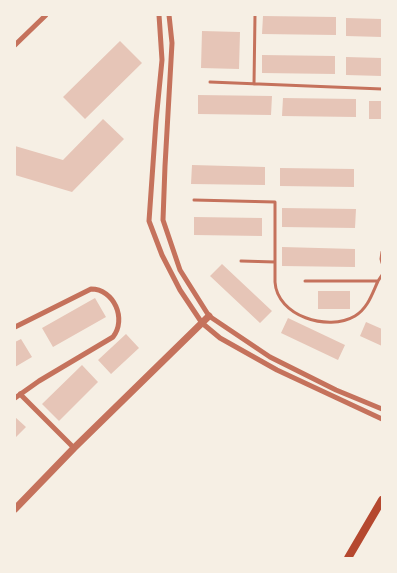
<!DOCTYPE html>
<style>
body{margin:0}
#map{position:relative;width:397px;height:573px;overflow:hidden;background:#f6efe4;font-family:"Asap Condensed",sans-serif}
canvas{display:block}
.frame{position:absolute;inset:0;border:16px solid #f6efe4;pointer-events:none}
</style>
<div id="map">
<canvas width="397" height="573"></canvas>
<div class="frame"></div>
</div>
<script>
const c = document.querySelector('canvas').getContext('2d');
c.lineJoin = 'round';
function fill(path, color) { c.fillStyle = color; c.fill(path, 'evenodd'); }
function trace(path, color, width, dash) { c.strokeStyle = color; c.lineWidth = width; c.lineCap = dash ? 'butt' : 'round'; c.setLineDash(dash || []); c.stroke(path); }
const building = new Path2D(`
 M 263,16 L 336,17 L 336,35 L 262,34 Z
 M 346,18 L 382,19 L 382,37 L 346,36 Z
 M 202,31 L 240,32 L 239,69 L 201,68 Z
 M 120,41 L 142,63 L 85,119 L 63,97 Z
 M 262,55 L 335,56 L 335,74 L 262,73 Z
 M 346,57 L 382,58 L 382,76 L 346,75 Z
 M 198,95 L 272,96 L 271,115 L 198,114 Z
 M 283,98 L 356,99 L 356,117 L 282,116 Z
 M 369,101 L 382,101 L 382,119 L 369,119 Z
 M 103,119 L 124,139 L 72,192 L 15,175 L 15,146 L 63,160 Z
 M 192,165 L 265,167 L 265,185 L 191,184 Z
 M 280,168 L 354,169 L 354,187 L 280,186 Z
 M 282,208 L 356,209 L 355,228 L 282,227 Z
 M 194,217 L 262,218 L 262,236 L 194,235 Z
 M 282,247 L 355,249 L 355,267 L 282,266 Z
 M 222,264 L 272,311 L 260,323 L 210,276 Z
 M 318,291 L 350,291 L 350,309 L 318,309 Z
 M 95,298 L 106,317 L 53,347 L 42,328 Z
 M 288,318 L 345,345 L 338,360 L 281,333 Z
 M 366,322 L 382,329 L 382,346 L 360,336 Z
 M 126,334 L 139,348 L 111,374 L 98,360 Z
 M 21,339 L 32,357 L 15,367 L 15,342 Z
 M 82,365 L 98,382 L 59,421 L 42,404 Z
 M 15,417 L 26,427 L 15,438 Z`);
const service = new Path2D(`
 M 210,82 L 382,89
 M 254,84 L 255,15
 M 194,200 L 275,202 L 275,282 C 277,316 328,332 355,316 C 368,308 372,294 378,281
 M 382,252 L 381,259 L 382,263
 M 241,261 L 275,262
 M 305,281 L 378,281 L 382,275`);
const minor = new Path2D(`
 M 159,15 L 162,60 L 156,121 L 149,221 L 162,255 L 180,290 L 202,323 L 220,338 L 277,370 L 382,419
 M 169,15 L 172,43 L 165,166 L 163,220 L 180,270 L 209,316 L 270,357 L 336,390 L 382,409
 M 15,45 L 46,15
 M 15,327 L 91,289 C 114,289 127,319 113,337 L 39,381 L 15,398
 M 20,394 L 74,448`);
const tertiary = new Path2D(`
 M 15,509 L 74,448 L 209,316`);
const secondary = new Path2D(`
 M 348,558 L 382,500`);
fill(building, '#e6c5b7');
trace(service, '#c5725c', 3);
trace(minor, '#c5725c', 5);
trace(tertiary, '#c5725c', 7);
trace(secondary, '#b5482f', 8);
</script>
